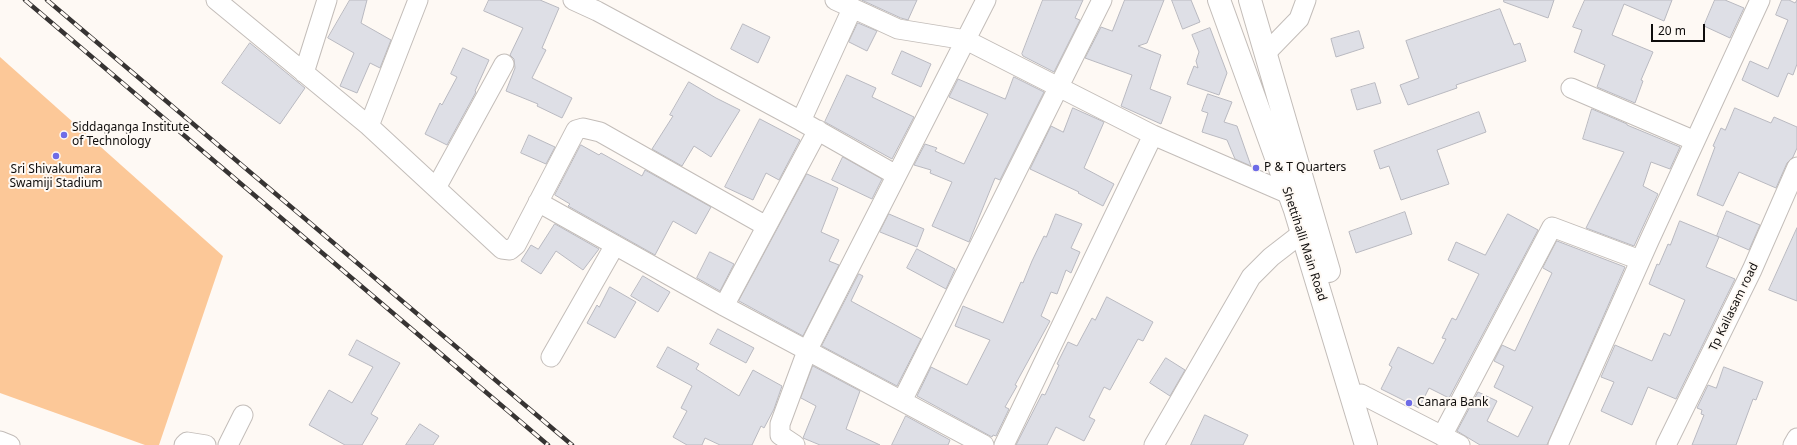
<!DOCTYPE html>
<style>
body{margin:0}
#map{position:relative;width:1797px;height:445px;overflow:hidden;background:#fef9f4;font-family:"Noto Sans",sans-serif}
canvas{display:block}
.scale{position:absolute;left:1651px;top:24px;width:54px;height:18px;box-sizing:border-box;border:2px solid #0f0d0c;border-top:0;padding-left:5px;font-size:12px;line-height:14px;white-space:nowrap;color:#0f0d0c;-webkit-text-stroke:3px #fef9f4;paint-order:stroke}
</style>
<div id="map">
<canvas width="1797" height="445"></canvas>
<div class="scale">20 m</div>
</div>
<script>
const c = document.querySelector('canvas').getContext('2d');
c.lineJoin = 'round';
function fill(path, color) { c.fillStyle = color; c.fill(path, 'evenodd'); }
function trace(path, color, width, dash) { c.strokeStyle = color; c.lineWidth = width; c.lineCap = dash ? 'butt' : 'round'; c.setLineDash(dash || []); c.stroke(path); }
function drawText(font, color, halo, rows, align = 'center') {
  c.font = font + ' "Noto Sans",sans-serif'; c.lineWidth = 4; c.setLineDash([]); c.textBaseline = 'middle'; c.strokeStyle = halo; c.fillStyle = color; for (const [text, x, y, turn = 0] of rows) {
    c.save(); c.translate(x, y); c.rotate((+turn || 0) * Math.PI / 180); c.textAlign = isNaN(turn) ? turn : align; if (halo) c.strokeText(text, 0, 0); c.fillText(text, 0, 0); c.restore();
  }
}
const green = new Path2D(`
 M 0,57 L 223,256 L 159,445 L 145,445 L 0,393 Z`);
const building = new Path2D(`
 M 350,0 L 367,0 L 361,23 L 391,40 L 380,68 L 370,63 L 357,93 L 340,86 L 354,53 L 328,38 Z
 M 489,0 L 540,0 L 559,8 L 542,48 L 546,50 L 532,78 L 572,98 L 562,118 L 537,106 L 538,104 L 506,91 L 515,68 L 514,59 L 510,55 L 523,28 L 484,11 Z
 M 862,0 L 917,0 L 908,20 L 901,18 Z
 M 1043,0 L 1083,0 L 1075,18 L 1080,20 L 1054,72 L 1023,56 L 1022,54 Z
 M 1125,0 L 1164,0 L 1147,43 L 1138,46 L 1161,55 L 1150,89 L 1171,97 L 1161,124 L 1121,106 L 1132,75 L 1085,58 L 1101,27 L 1112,31 Z
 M 1172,0 L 1191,0 L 1200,22 L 1183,29 Z
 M 1504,0 L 1554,0 L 1548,18 L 1504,2 Z
 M 1585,0 L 1672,0 L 1664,21 L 1624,4 L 1612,35 L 1653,52 L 1641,80 L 1643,81 L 1635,103 L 1597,87 L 1605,65 L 1574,52 L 1582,30 L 1573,27 Z
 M 1715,0 L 1725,0 L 1744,8 L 1730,38 L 1704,26 Z
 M 1782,0 L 1789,0 L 1795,3 L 1797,0 L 1797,64 L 1793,75 L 1788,73 L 1778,97 L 1742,80 L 1750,61 L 1768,69 L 1788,20 L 1776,15 Z
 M 1500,9 L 1514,45 L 1520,43 L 1526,61 L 1456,85 L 1457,88 L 1408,105 L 1400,85 L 1419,78 L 1406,41 Z
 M 858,23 L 877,31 L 867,51 L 849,42 Z
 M 743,24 L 770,37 L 758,63 L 731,49 Z
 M 1210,28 L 1227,73 L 1219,95 L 1187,84 L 1194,66 L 1198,68 L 1196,61 L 1199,52 L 1192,35 Z
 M 1359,31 L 1364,48 L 1336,57 L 1331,39 Z
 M 250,43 L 305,88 L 280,124 L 222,83 Z
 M 463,48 L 489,60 L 475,91 L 476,92 L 447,145 L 425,134 L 440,103 L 442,105 L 457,77 L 451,74 Z
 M 902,51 L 931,64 L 921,87 L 892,74 Z
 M 847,75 L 876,88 L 872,97 L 914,117 L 892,159 L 825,122 Z
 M 1014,77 L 1044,92 L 1000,180 L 995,178 L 969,242 L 932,226 L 952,182 L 930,173 L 931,170 L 914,165 L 925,144 L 937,148 L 935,151 L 964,164 L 988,114 L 949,97 L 958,79 L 1005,99 Z
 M 689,82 L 716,98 L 740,110 L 711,157 L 694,146 L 682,166 L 652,149 L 673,116 L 670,115 Z
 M 1375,83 L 1381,103 L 1357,110 L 1351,90 Z
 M 1208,94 L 1232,102 L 1224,122 L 1237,126 L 1251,166 L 1235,159 L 1227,140 L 1202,132 L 1208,113 L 1202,111 Z
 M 1073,108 L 1104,122 L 1084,168 L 1114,184 L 1103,206 L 1078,193 L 1079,192 L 1030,169 L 1051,126 L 1063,132 Z
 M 1735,108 L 1771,123 L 1774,117 L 1797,127 L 1797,148 L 1793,157 L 1787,163 L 1776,188 L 1739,172 L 1723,206 L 1697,195 L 1715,147 L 1713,146 L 1721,128 L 1725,130 Z
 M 1592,109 L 1627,124 L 1627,125 L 1680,147 L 1670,169 L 1651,162 L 1643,186 L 1658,194 L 1634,246 L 1586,228 L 1624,152 L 1583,139 Z
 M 1479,112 L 1486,132 L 1437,150 L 1449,184 L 1401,200 L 1389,166 L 1380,169 L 1374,151 Z
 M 760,119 L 800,140 L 779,180 L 766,173 L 753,200 L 725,187 Z
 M 529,135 L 555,147 L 546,164 L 521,153 Z
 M 581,145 L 599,155 L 601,153 L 642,176 L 645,170 L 711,207 L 696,234 L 673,221 L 655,255 L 568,206 L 570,204 L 555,195 Z
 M 843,157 L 882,179 L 872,199 L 832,180 Z
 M 807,174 L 838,188 L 821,232 L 839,240 L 829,261 L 839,265 L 803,336 L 739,301 Z
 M 1727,211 L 1760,225 L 1749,250 L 1717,236 Z
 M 1405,212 L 1412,234 L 1356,253 L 1349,232 Z
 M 889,214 L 924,229 L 917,247 L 880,232 Z
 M 1056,214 L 1082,224 L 1071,248 L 1080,252 L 1071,273 L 1066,270 L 1057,294 L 1051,292 L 1041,316 L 1050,321 L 1015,385 L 1017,386 L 1005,407 L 1009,409 L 996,436 L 993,435 L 992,437 L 917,396 L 931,367 L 967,385 L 990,340 L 955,326 L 963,306 L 1003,323 L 1021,282 L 1023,283 L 1032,261 L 1044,236 L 1046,237 Z
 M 1508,214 L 1538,230 L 1449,398 L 1429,388 L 1419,408 L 1381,389 L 1392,367 L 1389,365 L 1398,347 L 1433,364 L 1446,339 L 1442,338 L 1452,318 L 1456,320 L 1479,274 L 1448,260 L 1456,242 L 1485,255 Z
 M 1680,221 L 1719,237 L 1706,267 L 1735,279 L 1676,399 L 1648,387 L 1632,425 L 1601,411 L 1614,382 L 1601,377 L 1615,345 L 1652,361 L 1664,333 L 1670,336 L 1685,300 L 1649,284 L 1657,264 L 1659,265 L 1668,244 L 1670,245 Z
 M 555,224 L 599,249 L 583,270 L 556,251 L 541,274 L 521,261 L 531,245 L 538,249 Z
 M 1797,228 L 1797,301 L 1769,290 Z
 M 1557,241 L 1625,267 L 1547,445 L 1480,445 L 1457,431 L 1478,392 L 1497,401 L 1487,421 L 1518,437 L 1533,407 L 1494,387 L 1504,366 L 1494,361 L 1502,345 L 1515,351 L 1552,273 L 1543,268 Z
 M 917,249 L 955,269 L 946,289 L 907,268 Z
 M 710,252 L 734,264 L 720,291 L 697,278 Z
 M 859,274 L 863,276 L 851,301 L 921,339 L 897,386 L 822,346 Z
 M 643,276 L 670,292 L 658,312 L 631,296 Z
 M 610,287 L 636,302 L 615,338 L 587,323 L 597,305 L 599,307 Z
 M 1107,297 L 1153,322 L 1143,341 L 1138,339 L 1110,390 L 1104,387 L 1089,417 L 1095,420 L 1084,441 L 1056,427 L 1047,445 L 1016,445 L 1042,394 L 1045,395 L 1059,365 L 1057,364 L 1068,342 L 1077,346 L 1092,318 L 1095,320 Z
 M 718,329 L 754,348 L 746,363 L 710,344 Z
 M 357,340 L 400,363 L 371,414 L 378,418 L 362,445 L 345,445 L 309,425 L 329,390 L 352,403 L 373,367 L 349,355 Z
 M 668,347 L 699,364 L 696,369 L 739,396 L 753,370 L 782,386 L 774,409 L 764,428 L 761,426 L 752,445 L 720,445 L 705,438 L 702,445 L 687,445 L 673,437 L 687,411 L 681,408 L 692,386 L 657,367 Z
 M 1166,358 L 1185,370 L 1170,396 L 1150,383 Z
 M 813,366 L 860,391 L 846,429 L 880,445 L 820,445 L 803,438 L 816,406 L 801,398 Z
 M 1724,367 L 1763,382 L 1756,400 L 1753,399 L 1736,445 L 1692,445 L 1704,415 L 1701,414 L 1702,410 L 1697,408 L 1708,385 L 1716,388 Z
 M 1205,415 L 1248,435 L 1243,445 L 1191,445 Z
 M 906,416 L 950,440 L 948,445 L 892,445 Z
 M 420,424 L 439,436 L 433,445 L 406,445 Z`);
const minor = new Path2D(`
 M 216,0 L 369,126 L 502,249 L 510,250 L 516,245 L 576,130 L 583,128 L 600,132 L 766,226
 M 573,0 L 597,11 L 801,121 L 896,175
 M 835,0 L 898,29 L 966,40 L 1153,135 L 1289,194 L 1299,197
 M 1266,53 L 1299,19 L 1306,0
 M 304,73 L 327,0
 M 1571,88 L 1695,141
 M 801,121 L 852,9
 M 369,126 L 418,0
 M 436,188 L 504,64
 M 538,202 L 724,306 L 984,445
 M 724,306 L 818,130
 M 551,357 L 615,245
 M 1361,394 L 1460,445
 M 902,401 L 1102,0
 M 1442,436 L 1552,227 L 1640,260
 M 0,441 L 10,445
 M 184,445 L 187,442 L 206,445
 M 228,445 L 243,415
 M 795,445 L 780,435 L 780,424 L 807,351 L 986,0
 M 1004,445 L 1153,135
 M 1154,445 L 1251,277 L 1271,257 L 1302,233
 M 1558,445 L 1649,241 L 1760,0
 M 1666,445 L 1752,270 L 1797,167
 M 1793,445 L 1797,438`);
const secondary = new Path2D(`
 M 1219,0 L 1295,210 L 1366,445
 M 1250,0 L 1329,271`);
const rail = new Path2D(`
 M 25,0 L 548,445
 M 47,0 L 572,445`);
const markers = [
 [64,135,4,"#6e6ce7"],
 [56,156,4,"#6e6ce7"],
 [1256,168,4,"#6e6ce7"],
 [1409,403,4,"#6e6ce7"]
];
const poiNames = [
 ["Siddaganga Institute",72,128],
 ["of Technology",72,142],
 ["P & T Quarters",1264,168],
 ["Sri Shivakumara",56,170,"center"],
 ["Swamiji Stadium",56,184,"center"],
 ["Canara Bank",1417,403]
];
const streetNames = [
 ["Shettihalli Main Road",1304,244,72],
 ["Tp Kailasam road",1734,307,-64]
];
fill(green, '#fcc898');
fill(building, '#dedfe6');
trace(building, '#b9b9c0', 1);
trace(minor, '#c3bdb9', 21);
trace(secondary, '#c3bdb9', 24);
trace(minor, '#fff', 19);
trace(secondary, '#fff', 22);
trace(rail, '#373433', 4.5);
trace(rail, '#fef9f4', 3, [9]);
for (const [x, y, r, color] of markers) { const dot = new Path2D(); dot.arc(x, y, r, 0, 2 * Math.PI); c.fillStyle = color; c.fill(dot); trace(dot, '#fef9f4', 1.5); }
drawText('12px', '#0f0d0c', '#fef9f4', poiNames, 'left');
drawText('12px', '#0f0d0c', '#fef9f4', streetNames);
</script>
